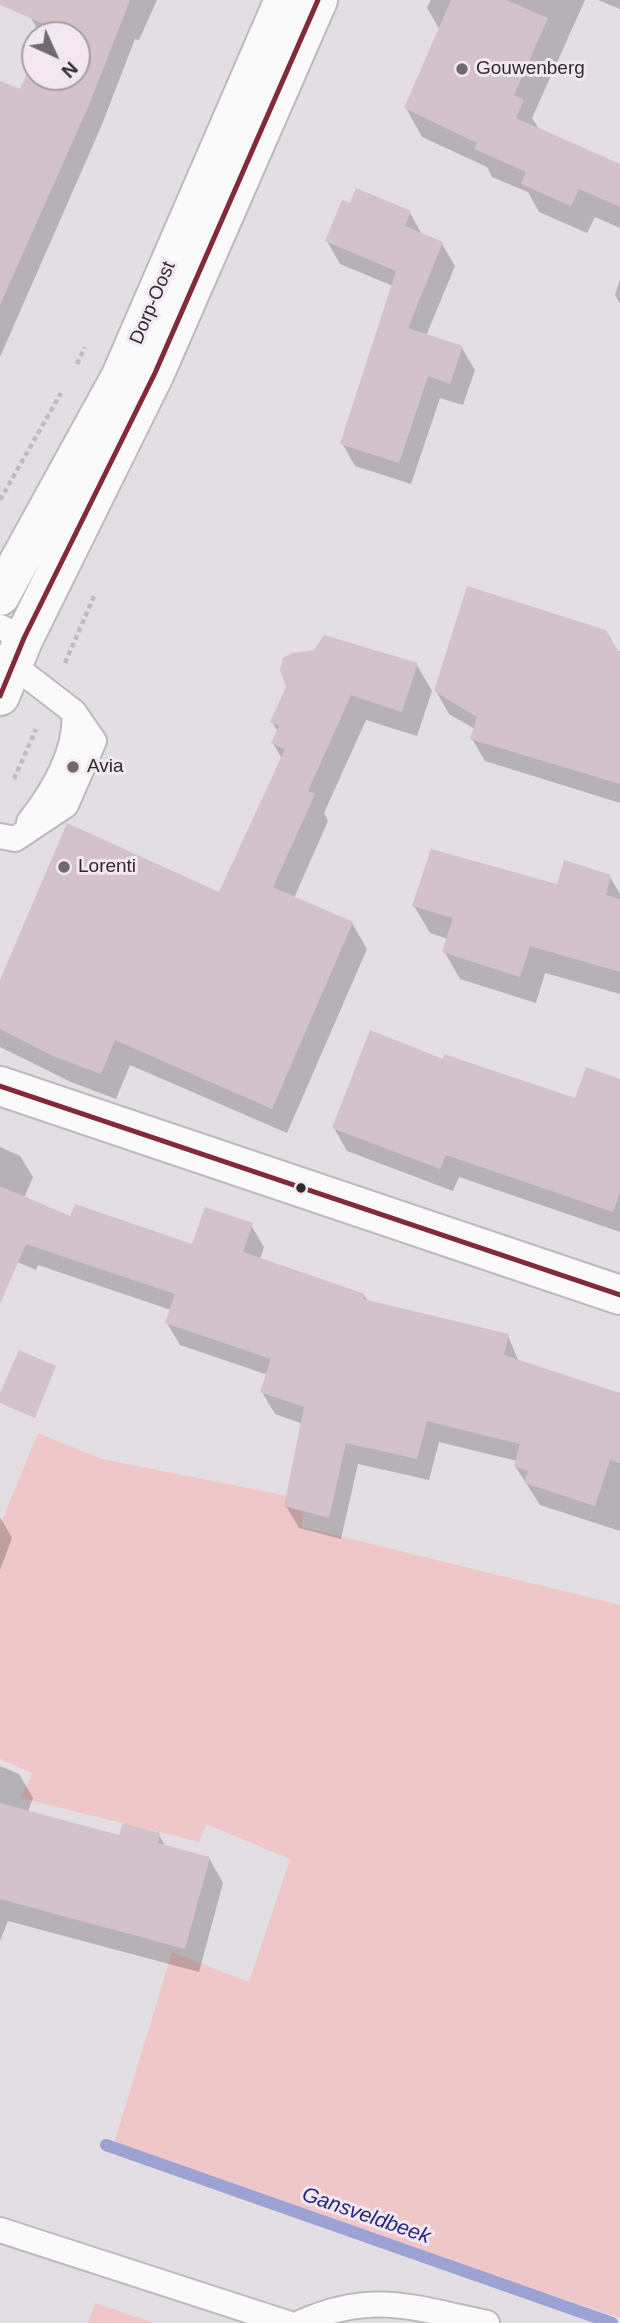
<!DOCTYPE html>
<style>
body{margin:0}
#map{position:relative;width:620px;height:2323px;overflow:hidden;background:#e3dee3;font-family:Arial,sans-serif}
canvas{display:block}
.north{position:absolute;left:21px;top:21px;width:70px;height:70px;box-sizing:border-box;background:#f3e8f2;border:2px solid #a59ca4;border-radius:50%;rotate:135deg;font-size:19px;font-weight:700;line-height:28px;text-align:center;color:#2f2b2f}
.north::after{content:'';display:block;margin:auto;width:24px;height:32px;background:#6e6a6e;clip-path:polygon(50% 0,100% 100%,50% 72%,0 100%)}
</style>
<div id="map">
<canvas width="620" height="2323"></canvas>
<div class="north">N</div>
</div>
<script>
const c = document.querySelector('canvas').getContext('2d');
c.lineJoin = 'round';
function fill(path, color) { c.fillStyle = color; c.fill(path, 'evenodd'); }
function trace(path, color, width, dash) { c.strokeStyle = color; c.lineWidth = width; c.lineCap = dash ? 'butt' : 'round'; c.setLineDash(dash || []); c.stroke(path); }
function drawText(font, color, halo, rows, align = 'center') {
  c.font = font + ' Arial,sans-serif'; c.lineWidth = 6; c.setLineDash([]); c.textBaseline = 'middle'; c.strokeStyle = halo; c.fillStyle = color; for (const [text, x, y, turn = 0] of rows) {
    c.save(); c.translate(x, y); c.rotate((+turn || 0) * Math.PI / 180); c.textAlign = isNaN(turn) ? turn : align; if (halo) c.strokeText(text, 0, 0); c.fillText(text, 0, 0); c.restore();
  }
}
const green = new Path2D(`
 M 38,1433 L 102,1459 L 303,1499 L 302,1527 L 620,1605 L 620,2318 L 113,2147 L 172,1952 L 249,1982 L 290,1859 L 206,1824 L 199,1842 L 21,1798 L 32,1773 L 0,1759 L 0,1525 Z
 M 95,2303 L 154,2323 L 88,2323 Z`);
const shadow = new Path2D(`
 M 39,0 L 157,0 L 139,40 L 135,39 L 101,127 L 0,357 L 0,83 L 21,92 L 35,61 L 35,77 L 77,77 L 77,35 L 41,35 L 31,18 Z
 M 431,0 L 585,0 L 532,118 L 540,131 L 620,166 L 620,228 L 595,217 L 587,233 L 539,212 L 528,192 L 492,177 L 487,167 L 422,137 L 406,108 L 440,30 L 427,8 Z
 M 598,0 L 620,0 L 620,9 Z
 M 410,213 L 423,236 L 442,244 L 455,266 L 426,336 L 462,348 L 475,370 L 463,405 L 440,398 L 411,484 L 355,466 L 342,443 L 393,286 L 340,264 L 327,241 Z
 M 620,279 L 620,304 L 615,295 Z
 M 620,651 L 620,803 L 485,761 L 472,739 L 475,729 L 449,714 L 436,691 Z
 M 417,665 L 432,691 L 417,736 L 366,720 L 324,813 L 328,821 L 294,898 L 352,923 L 367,949 L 287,1133 L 130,1065 L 116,1099 L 71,1082 L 0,1047 L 0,985 L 220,894 L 282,759 L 273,743 L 278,732 L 272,722 Z
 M 610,877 L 620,894 L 620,994 L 545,973 L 536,1003 L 460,979 L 444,951 L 448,939 L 430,933 L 414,906 Z
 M 444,1061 L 576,1100 L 620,1079 L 620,1232 L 459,1177 L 453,1191 L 347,1151 L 334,1128 Z
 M 0,1147 L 20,1156 L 33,1177 L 24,1198 L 71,1219 L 193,1246 L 251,1225 L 264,1247 L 260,1260 L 364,1295 L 368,1301 L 508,1336 L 519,1362 L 620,1394 L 620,1531 L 540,1505 L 515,1466 L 517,1461 L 439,1442 L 429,1480 L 358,1464 L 341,1539 L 299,1528 L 286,1506 L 303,1424 L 275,1414 L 262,1392 L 268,1375 L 180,1345 L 167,1323 L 171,1310 L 38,1265 L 36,1270 L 8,1258 L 0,1278 Z
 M 0,1517 L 12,1538 L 0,1570 Z
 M 0,1766 L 19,1774 L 33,1798 L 28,1812 L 121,1837 L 159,1835 L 166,1847 L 209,1858 L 223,1883 L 199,1972 L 8,1921 L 0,1941 Z`);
const stream = new Path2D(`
 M 106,2145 L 612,2323`);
const building = new Path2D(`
 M 0,0 L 130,0 L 89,105 L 0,305 L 0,81 L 20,89 L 35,57 L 35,77 L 77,77 L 77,35 L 45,35 L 49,26 L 0,5 Z
 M 451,0 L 506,0 L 548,18 L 514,95 L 524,100 L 516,118 L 620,164 L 620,207 L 579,189 L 571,206 L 521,184 L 526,172 L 474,149 L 477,143 L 404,108 Z
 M 356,188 L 411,211 L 405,226 L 443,242 L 408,328 L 463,346 L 450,384 L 428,376 L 399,463 L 340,444 L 396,271 L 325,241 L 342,200 L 350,203 Z
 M 467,586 L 606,630 L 620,654 L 620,784 L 470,739 L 477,717 L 434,691 Z
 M 324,635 L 418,663 L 402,712 L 351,695 L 308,791 L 315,794 L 273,887 L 353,922 L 272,1109 L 115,1040 L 101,1074 L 55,1057 L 0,1029 L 0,980 L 67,823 L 219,892 L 285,749 L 271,743 L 279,726 L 270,722 L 286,687 L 280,670 L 283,658 L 292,653 L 314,650 Z
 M 431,849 L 557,884 L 564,860 L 611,875 L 606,895 L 620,899 L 620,972 L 530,946 L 520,977 L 442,952 L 453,918 L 412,906 Z
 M 370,1030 L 443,1059 L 444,1054 L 575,1098 L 586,1067 L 620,1079 L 620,1192 L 613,1212 L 446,1155 L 440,1169 L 332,1128 Z
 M 0,1186 L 70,1216 L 75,1204 L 192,1244 L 205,1207 L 253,1223 L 243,1252 L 365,1294 L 363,1299 L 509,1334 L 504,1355 L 620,1393 L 620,1463 L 610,1460 L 595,1506 L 525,1483 L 528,1471 L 514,1466 L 520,1444 L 427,1421 L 417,1459 L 346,1443 L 329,1518 L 284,1506 L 304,1407 L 260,1392 L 271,1359 L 165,1323 L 175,1294 L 26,1244 L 0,1304 Z
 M 19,1350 L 56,1366 L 35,1418 L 0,1403 L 0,1393 Z
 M 0,1803 L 119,1835 L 123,1823 L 160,1833 L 158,1843 L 210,1857 L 185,1949 L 0,1899 Z`);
const path = new Path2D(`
 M 77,364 L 85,347
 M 0,500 L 61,393
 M 65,663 L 95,594
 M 14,779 L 36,729`);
const service = new Path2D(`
 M 0,627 L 24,638
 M 29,822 C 52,793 78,750 74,712
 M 0,836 L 15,839 L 66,805 L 94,741 L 74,712 L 13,665
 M 0,2230 L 287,2323
 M 300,2323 C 371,2290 414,2308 487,2323`);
const tertiary = new Path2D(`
 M 0,1086 L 620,1295`);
const primary = new Path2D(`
 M 0,596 L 120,378 L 284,0
 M 0,696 L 24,638 L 155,373 L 318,0`);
const bus1 = new Path2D(`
 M 0,696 L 24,638 L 155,373 L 318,0
 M 0,1086 L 620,1295`);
const markers = [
 [462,69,7,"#6e6a6e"],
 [73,767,7,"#6e6a6e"],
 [64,867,7,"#6e6a6e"],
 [301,1188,6,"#2f2b2f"]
];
const poiNames = [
 ["Gouwenberg",476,69],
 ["Avia",87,767],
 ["Lorenti",78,867]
];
const streetNames = [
 ["Dorp-Oost",153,303,-67]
];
const waterNames = [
 ["Gansveldbeek",366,2216,19]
];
fill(green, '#f0c7c8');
fill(shadow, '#0003');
trace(stream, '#9ca2d4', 12);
fill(building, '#d4c2ca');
trace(service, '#bdb9bc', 28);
trace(tertiary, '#bdb9bc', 42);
trace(primary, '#bdb9bc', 42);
trace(path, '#c0bdc0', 4.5, [5, 3.5]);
trace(service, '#fbfafb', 24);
trace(tertiary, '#fbfafb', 38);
trace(primary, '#fbfafb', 38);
trace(bus1, '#822a3a', 5);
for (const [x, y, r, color] of markers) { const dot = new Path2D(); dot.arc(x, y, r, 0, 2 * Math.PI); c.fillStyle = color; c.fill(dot); trace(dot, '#f3e8f2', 2.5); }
drawText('19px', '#2f2b2f', '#f3e8f2', poiNames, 'left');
drawText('19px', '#2f2b2f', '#f3e8f2', streetNames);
drawText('italic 21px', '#262979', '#f3e8f2', waterNames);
</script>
